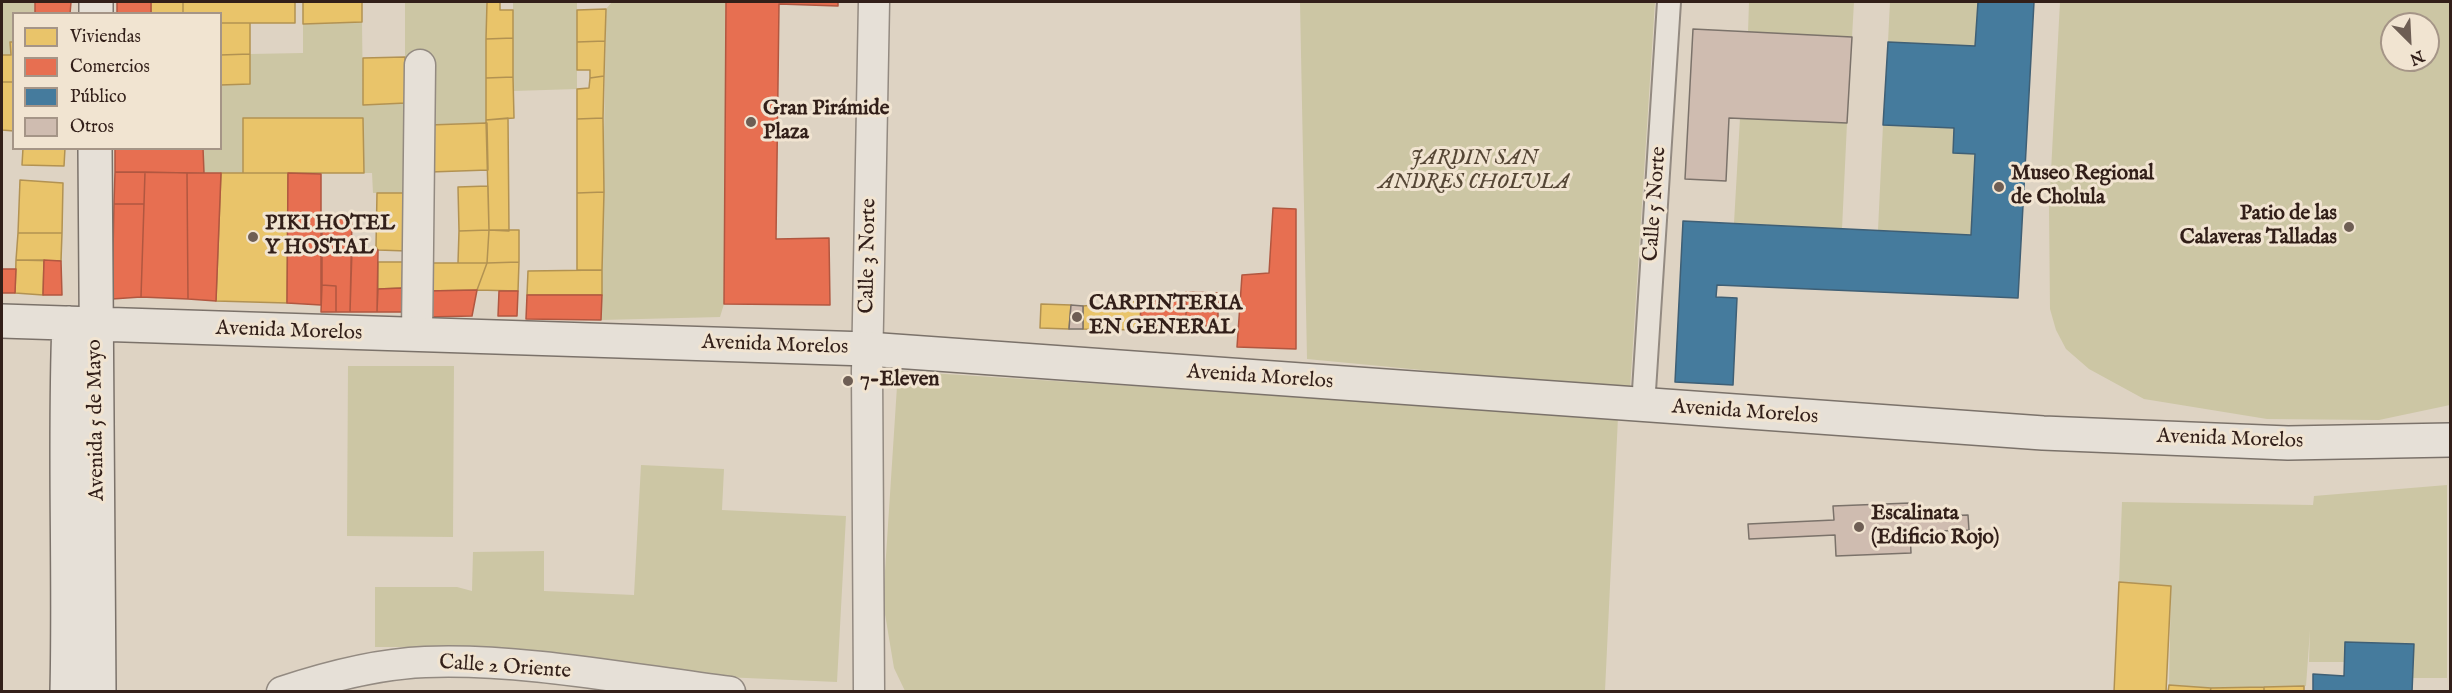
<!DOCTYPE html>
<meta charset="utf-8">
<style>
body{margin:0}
#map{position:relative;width:2452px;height:693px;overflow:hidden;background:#ded3c3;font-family:"IM FELL English",serif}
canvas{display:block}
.frame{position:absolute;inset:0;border:3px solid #321f19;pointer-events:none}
.legend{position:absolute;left:12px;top:12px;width:210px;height:138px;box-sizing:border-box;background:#f1e4d1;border:2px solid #a59587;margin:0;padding:8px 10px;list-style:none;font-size:18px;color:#321f19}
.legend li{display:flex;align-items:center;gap:12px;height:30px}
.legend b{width:30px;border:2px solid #a59587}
.north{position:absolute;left:2380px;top:12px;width:60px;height:60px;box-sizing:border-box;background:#f1e4d1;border:2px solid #a59587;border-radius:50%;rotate:156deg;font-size:16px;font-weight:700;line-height:24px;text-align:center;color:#321f19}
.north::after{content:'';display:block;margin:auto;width:21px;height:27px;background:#6e5e54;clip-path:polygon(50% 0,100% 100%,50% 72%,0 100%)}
</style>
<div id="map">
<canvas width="2452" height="693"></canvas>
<div class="frame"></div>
<ul class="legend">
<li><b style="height:16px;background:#e9c46a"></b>Viviendas</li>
<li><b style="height:16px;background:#e76f51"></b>Comercios</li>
<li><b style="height:16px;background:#457b9d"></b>Público</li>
<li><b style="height:16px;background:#cfbcb0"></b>Otros</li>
</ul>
<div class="north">N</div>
</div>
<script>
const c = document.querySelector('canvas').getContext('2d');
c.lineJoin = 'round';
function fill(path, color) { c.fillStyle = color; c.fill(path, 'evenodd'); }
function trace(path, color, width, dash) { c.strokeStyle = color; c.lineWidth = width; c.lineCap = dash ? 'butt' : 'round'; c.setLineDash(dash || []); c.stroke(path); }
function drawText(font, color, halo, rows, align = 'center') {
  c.font = font + ' "IM FELL English",serif'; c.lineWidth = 6; c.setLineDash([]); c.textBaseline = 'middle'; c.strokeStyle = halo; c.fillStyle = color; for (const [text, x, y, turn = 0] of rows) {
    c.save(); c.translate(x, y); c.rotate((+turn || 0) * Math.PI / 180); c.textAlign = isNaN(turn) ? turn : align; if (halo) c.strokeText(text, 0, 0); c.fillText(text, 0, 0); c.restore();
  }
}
const green = new Path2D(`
 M 2,2 L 35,2 L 35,13 L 14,14 L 11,55 L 2,55 Z
 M 405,2 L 486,2 L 487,123 L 429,125 L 428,57 L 405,57 Z
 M 513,2 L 577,2 L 577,89 L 513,91 Z
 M 612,2 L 726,2 L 724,304 L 720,317 L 601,320 L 606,9 Z
 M 1300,2 L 1655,2 L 1630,390 L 1307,359 Z
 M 1749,2 L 1854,2 L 1852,37 L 1748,32 Z
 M 1890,2 L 1978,2 L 1975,46 L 1888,42 Z
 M 2060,2 L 2450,2 L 2450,405 L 2379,420 L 2267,419 L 2144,399 L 2089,369 L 2066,349 L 2056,330 L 2050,309 L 2049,209 ZM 2392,24 L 2428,24 L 2428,60 L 2392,60 Z
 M 362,22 L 363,105 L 406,103 L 409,193 L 373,193 L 372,173 L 364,173 L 363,118 L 243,118 L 243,173 L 204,173 L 203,149 L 220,148 L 221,85 L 250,84 L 250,54 L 303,53 L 303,24 Z
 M 1740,118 L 1847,123 L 1842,229 L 1734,223 Z
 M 1883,125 L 1954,128 L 1953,153 L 1975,154 L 1971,235 L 1878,230 Z
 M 348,366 L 454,366 L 453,537 L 347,536 Z
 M 898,371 L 1618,417 L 1605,691 L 905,691 L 894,668 L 883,602 Z
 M 641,465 L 724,469 L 722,510 L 846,516 L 837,682 L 453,665 L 456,647 L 375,647 L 375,587 L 457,587 L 472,591 L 473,552 L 544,551 L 544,591 L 634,595 Z
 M 2447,485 L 2447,678 L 2413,678 L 2414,644 L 2345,662 L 2309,662 L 2310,630 L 2306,686 L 2211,688 L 2169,685 L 2171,587 L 2119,582 L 2122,502 L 2313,505 L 2314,496 Z`);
const homes = new Path2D(`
 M 151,2 L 183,2 L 183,14 L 151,14 Z
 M 183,2 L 295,2 L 295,23 L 220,23 L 220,14 L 183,14 Z
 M 303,2 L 362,2 L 362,22 L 303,24 Z
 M 487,2 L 500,2 L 500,10 L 513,10 L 513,38 L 486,39 Z
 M 606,9 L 605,41 L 577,42 L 577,10 Z
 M 220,23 L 250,23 L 250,54 L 220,55 Z
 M 513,38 L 513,77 L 486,78 L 486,39 Z
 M 605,41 L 604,76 L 590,78 L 590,70 L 577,70 L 577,42 Z
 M 10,42 L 14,42 L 14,82 L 2,82 L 2,55 L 11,55 Z
 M 250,54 L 250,84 L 220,85 L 220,55 Z
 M 405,57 L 406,103 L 363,105 L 363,58 Z
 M 604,76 L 603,118 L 577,119 L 577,89 L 589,88 L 590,78 Z
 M 513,77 L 514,118 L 486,120 L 486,78 Z
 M 2,82 L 14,82 L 14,131 L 2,130 Z
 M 243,118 L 363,118 L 364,173 L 243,173 Z
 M 508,118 L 509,231 L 489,230 L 486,120 Z
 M 603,118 L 604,192 L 577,193 L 577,119 Z
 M 487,123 L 488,170 L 430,172 L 429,125 Z
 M 23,148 L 65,148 L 64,166 L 22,165 Z
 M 221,173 L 288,173 L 287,303 L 216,301 Z
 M 20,180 L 63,183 L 62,233 L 18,233 Z
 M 488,186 L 489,230 L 459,231 L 458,187 Z
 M 604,192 L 602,270 L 577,270 L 577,193 Z
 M 377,193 L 409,193 L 407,251 L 378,250 L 376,247 Z
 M 489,230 L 519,230 L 519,262 L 487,263 Z
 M 489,230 L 487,263 L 458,263 L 459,231 Z
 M 18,233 L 62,233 L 61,261 L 16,260 Z
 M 16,260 L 44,260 L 43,295 L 15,293 Z
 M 378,262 L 403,262 L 402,288 L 378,289 Z
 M 519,262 L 518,291 L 477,290 L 487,263 Z
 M 428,263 L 487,263 L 477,290 L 427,291 Z
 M 602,270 L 602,295 L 527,295 L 528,271 Z
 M 1141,301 L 1140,330 L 1083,329 L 1083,306 Z
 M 1041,304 L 1071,305 L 1069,329 L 1040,328 Z
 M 2119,582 L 2171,586 L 2166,692 L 2114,692 Z
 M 2169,685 L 2211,688 L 2210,692 L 2168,692 Z
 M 2304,686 L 2304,692 L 2264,692 L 2264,687 Z
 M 2264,687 L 2264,692 L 2210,692 L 2211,688 Z`);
const shops = new Path2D(`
 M 35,2 L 71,2 L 70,14 L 35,14 Z
 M 117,2 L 151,2 L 151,14 L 117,14 Z
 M 726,2 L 838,2 L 838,6 L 779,4 L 776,239 L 829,238 L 830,305 L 724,304 Z
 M 115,148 L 203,148 L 204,173 L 115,172 Z
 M 115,172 L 145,172 L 144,204 L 114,204 Z
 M 145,172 L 187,173 L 188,299 L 141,297 Z
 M 187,173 L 221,173 L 216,301 L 188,299 Z
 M 288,173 L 321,174 L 321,305 L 287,303 Z
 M 114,204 L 144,204 L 141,297 L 112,299 Z
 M 1273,208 L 1296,209 L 1296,349 L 1237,347 L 1242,275 L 1269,273 Z
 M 352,218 L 350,312 L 336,312 L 336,286 L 322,285 L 322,219 Z
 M 352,250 L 378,250 L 377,312 L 350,312 Z
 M 44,260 L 61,261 L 62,295 L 43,295 Z
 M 2,269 L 16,269 L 15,293 L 2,293 Z
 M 322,285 L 336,286 L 336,312 L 321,312 Z
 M 402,288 L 402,312 L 377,312 L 378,289 Z
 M 477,290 L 472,316 L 427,317 L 427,291 Z
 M 499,291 L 518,291 L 517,316 L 498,316 Z
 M 1186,292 L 1218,293 L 1218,325 L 1186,327 Z
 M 527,295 L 602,295 L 601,320 L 526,319 Z
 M 1141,301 L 1186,301 L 1186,327 L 1140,330 Z`);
const public = new Path2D(`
 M 1978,2 L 2034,2 L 2018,298 L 1717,285 L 1716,297 L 1737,298 L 1733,385 L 1675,382 L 1683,221 L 1971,235 L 1975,154 L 1953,153 L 1954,128 L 1883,125 L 1888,42 L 1975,46 Z
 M 2345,642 L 2414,644 L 2412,692 L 2313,692 L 2313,674 L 2344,676 Z`);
const building = new Path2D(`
 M 1693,29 L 1852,37 L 1847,123 L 1729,118 L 1726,181 L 1685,179 Z
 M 1071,305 L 1083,306 L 1083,329 L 1069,329 Z
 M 1910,503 L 1910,517 L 1968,515 L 1969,530 L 1910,532 L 1911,553 L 1836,556 L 1835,535 L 1749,539 L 1748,524 L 1834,520 L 1833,506 Z`);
const pedestrian = new Path2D(`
 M 1643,406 L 1669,2`);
const minor = new Path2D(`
 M 417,335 L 420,65
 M 282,692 C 327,677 376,664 425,662 C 522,658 633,680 730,692
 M 869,692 L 867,371 L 874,2`);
const secondary = new Path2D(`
 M 96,14 L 96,2
 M 95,148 L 99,692
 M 2,321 L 867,349 L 2043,433 L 2288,443 L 2450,440
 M 67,692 C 70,569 64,446 69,323`);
const markers = [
 [751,122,6,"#6e5e54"],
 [1999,187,6,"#6e5e54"],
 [2349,227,6,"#6e5e54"],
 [253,237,6,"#6e5e54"],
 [1077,317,6,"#6e5e54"],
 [848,381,6,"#6e5e54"],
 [1859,527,6,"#6e5e54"]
];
const poiNames = [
 ["Gran Pirámide",763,110],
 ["Plaza",763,134],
 ["Museo Regional",2011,175],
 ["de Cholula",2011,199],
 ["Patio de las",2337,215,"right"],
 ["Calaveras Talladas",2337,239,"right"],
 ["PIKI HOTEL",265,225],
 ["Y HOSTAL",265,249],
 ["CARPINTERIA",1089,305],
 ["EN GENERAL",1089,329],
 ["7-Eleven",860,381],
 ["Escalinata",1871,515],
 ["(Edificio Rojo)",1871,539]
];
const parkNames = [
 ["JARDIN SAN",1474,160],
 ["ANDRES CHOLULA",1474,184]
];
const streetNames = [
 ["Calle 5 Norte",1656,204,-86],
 ["Calle 3 Norte",869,256,-89],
 ["Avenida Morelos",289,332,2],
 ["Avenida Morelos",775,346,2],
 ["Avenida Morelos",1260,378,4],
 ["Avenida Morelos",1745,413,4],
 ["Avenida 5 de Mayo",97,420,-91],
 ["Avenida Morelos",2230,440,2],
 ["Calle 2 Oriente",505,668,4]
];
fill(green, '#ccc6a4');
fill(homes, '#e9c46a');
trace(homes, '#b29252', 1.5);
fill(shops, '#e76f51');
trace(shops, '#b15740', 1.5);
fill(public, '#457b9d');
trace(public, '#3f5f75', 1.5);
fill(building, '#cfbcb0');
trace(building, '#7b726a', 1.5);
trace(pedestrian, '#938a81', 26);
trace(minor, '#938a81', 33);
trace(secondary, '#7b726a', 36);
trace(pedestrian, '#e6e0d7', 22);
trace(minor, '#e6e0d7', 30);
trace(secondary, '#e6e0d7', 33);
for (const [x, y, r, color] of markers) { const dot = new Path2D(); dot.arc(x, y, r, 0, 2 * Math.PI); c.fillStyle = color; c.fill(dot); trace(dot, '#f1e4d1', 2); }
drawText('bold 21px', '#321f19', '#f1e4d1', poiNames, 'left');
drawText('italic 21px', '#554635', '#f1e4d1', parkNames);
drawText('21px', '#321f19', '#f1e4d1', streetNames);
</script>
